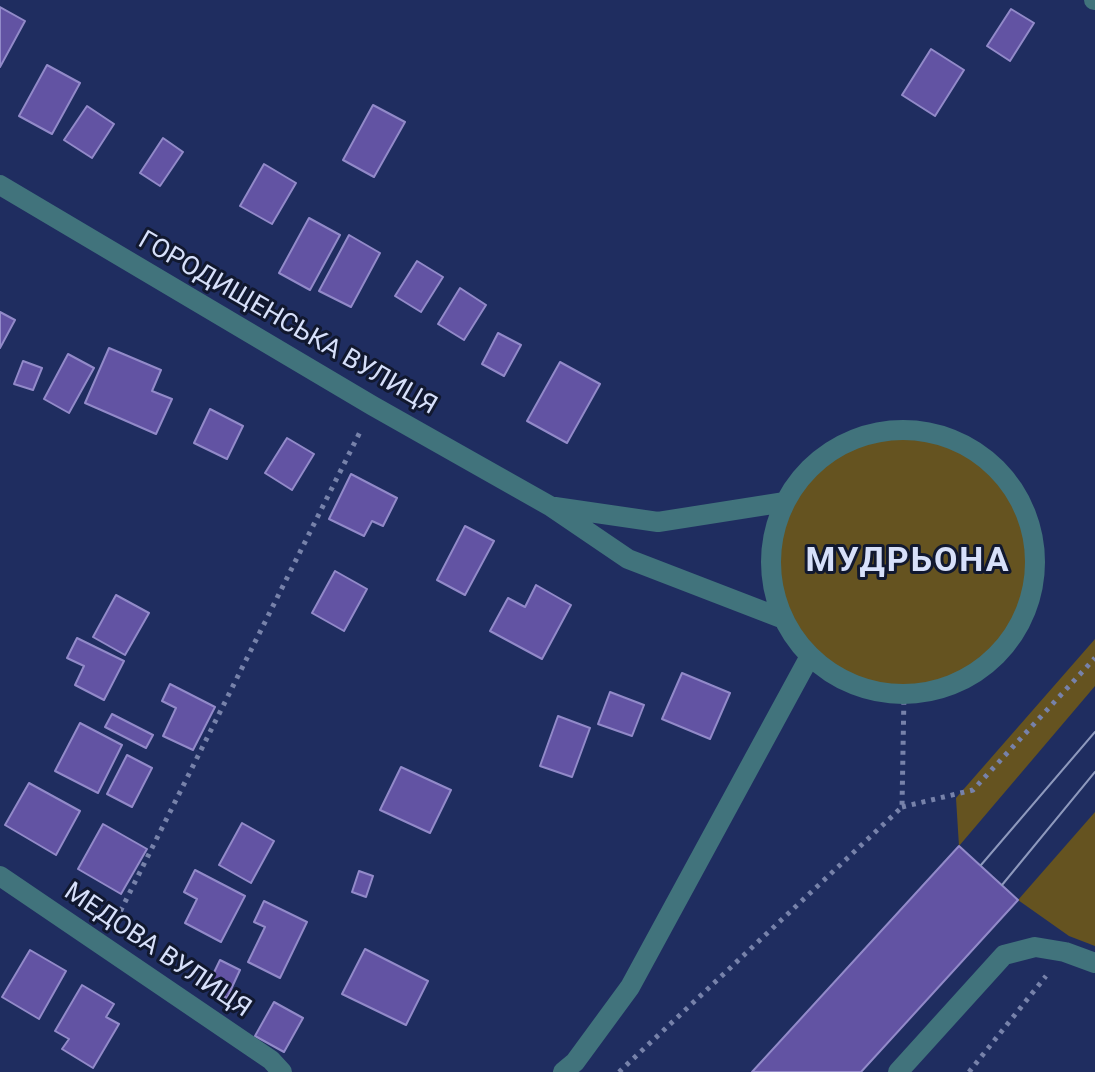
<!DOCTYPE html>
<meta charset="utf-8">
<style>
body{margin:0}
canvas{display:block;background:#1f2d60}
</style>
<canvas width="1095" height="1072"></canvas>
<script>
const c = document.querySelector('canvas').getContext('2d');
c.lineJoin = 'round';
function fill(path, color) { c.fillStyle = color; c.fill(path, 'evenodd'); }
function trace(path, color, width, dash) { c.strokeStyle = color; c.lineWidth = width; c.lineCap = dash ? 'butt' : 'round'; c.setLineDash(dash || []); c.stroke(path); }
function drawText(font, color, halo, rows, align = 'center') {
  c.font = font + ' Roboto,sans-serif'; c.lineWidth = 6; c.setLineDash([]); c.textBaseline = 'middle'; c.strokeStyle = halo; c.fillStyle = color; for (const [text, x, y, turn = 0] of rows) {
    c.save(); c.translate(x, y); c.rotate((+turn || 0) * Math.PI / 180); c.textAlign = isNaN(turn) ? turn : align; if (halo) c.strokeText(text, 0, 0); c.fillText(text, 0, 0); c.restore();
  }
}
const green = new Path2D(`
 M775 561a128 128 0 1 1 256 0a128 128 0 1 1-256 0Z
 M 1095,639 L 1095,686 L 959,846 L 956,798 Z
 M 1095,812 L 1095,946 L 1069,936 L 1018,900 Z`);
const building = new Path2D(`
 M 0,7 L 25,21 L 0,67 Z
 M 1011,9 L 1034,23 L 1010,61 L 987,46 Z
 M 931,49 L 964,70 L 935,116 L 902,95 Z
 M 47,65 L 80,83 L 52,134 L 19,116 Z
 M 373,105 L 405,122 L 374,177 L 343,160 Z
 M 87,106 L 114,124 L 92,158 L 64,140 Z
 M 163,138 L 183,152 L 160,186 L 140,173 Z
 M 264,164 L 296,183 L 272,224 L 240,206 Z
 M 309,218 L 340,235 L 310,290 L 279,273 Z
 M 349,235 L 380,253 L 351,307 L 319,291 Z
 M 417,261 L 443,277 L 421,312 L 395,296 Z
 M 460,288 L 486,305 L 464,340 L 438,324 Z
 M 0,312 L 15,320 L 0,348 Z
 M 498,333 L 521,345 L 504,376 L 482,364 Z
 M 109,348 L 161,370 L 152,391 L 172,399 L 156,434 L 85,403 Z
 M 68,354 L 94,368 L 69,413 L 44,399 Z
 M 23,361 L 42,368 L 33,390 L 14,384 Z
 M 560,362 L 600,384 L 567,443 L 527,421 Z
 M 210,409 L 243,426 L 227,459 L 194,443 Z
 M 287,438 L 314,454 L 292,490 L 265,473 Z
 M 351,474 L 397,498 L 383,526 L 372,521 L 364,536 L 329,519 Z
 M 465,526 L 494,541 L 465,595 L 437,580 Z
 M 335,571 L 367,589 L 344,631 L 312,613 Z
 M 536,585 L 571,605 L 542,659 L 490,631 L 508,598 L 525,607 Z
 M 116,595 L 149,613 L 125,655 L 93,637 Z
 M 77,638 L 124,661 L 104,700 L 75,685 L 84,666 L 67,658 Z
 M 682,673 L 730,693 L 710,739 L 662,719 Z
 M 170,684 L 215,707 L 193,750 L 163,736 L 176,708 L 162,701 Z
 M 610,692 L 644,705 L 632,736 L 598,724 Z
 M 112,714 L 153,735 L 146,748 L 105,727 Z
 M 558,716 L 590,728 L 572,777 L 540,766 Z
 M 80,723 L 122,745 L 98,793 L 55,771 Z
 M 127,755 L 152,768 L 132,807 L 107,794 Z
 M 401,767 L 451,790 L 430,833 L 380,810 Z
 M 29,783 L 80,811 L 56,855 L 5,825 Z
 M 242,823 L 274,841 L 251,883 L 219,865 Z
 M 103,824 L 147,849 L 121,894 L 78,869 Z
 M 959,846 L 1018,900 L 861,1072 L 752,1072 Z
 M 195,870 L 245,896 L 221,942 L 185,923 L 197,899 L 184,892 Z
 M 359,871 L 373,876 L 366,897 L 352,892 Z
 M 264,901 L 307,922 L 280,978 L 248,962 L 265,927 L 254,922 Z
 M 365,949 L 428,981 L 406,1025 L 342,994 Z
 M 30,950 L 66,971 L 39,1019 L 2,997 Z
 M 220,960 L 240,970 L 227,998 L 207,987 Z
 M 82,985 L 114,1004 L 106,1017 L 119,1024 L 93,1068 L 62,1049 L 69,1039 L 55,1031 Z
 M 274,1002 L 303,1018 L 284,1052 L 255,1036 Z`);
const path = new Path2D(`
 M 902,807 L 973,790 L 1095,658
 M 116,920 L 360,432
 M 619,1072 L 902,807 L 904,694
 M 969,1072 L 1046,976`);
const minor = new Path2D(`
 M 1094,0 L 1095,0
 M 0,185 L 373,406 L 550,506 L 628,559 L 781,618
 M771 562a132 132 0 1 1 264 0a132 132 0 1 1-264 0Z
 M 555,507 L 658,522 L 785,502
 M 0,876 L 271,1060 L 282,1072
 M 563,1072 L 575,1062 L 630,987 L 810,656
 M 898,1072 L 1004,955 L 1035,947 L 1065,952 L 1095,963`);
const tram = new Path2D(`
 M 981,865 L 1095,732
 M 1002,885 L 1095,772`);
const streetNames = [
 ["ГОРОДИЩЕНСЬКА ВУЛИЦЯ",287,324,30],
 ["МЕДОВА ВУЛИЦЯ",157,951,34]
];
const districtNames = [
 ["МУДРЬОНА",908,562]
];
fill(green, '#655320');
fill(building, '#6253a3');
trace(building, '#928ac9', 2);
trace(path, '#7782aa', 5, [4, 6]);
trace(minor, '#41737c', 20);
trace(tram, '#8e99bd', 2);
drawText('26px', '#d7e0fa', '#11182f', streetNames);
c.letterSpacing = '2px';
drawText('bold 34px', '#d7e0fa', '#11182f', districtNames);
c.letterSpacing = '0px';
</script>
